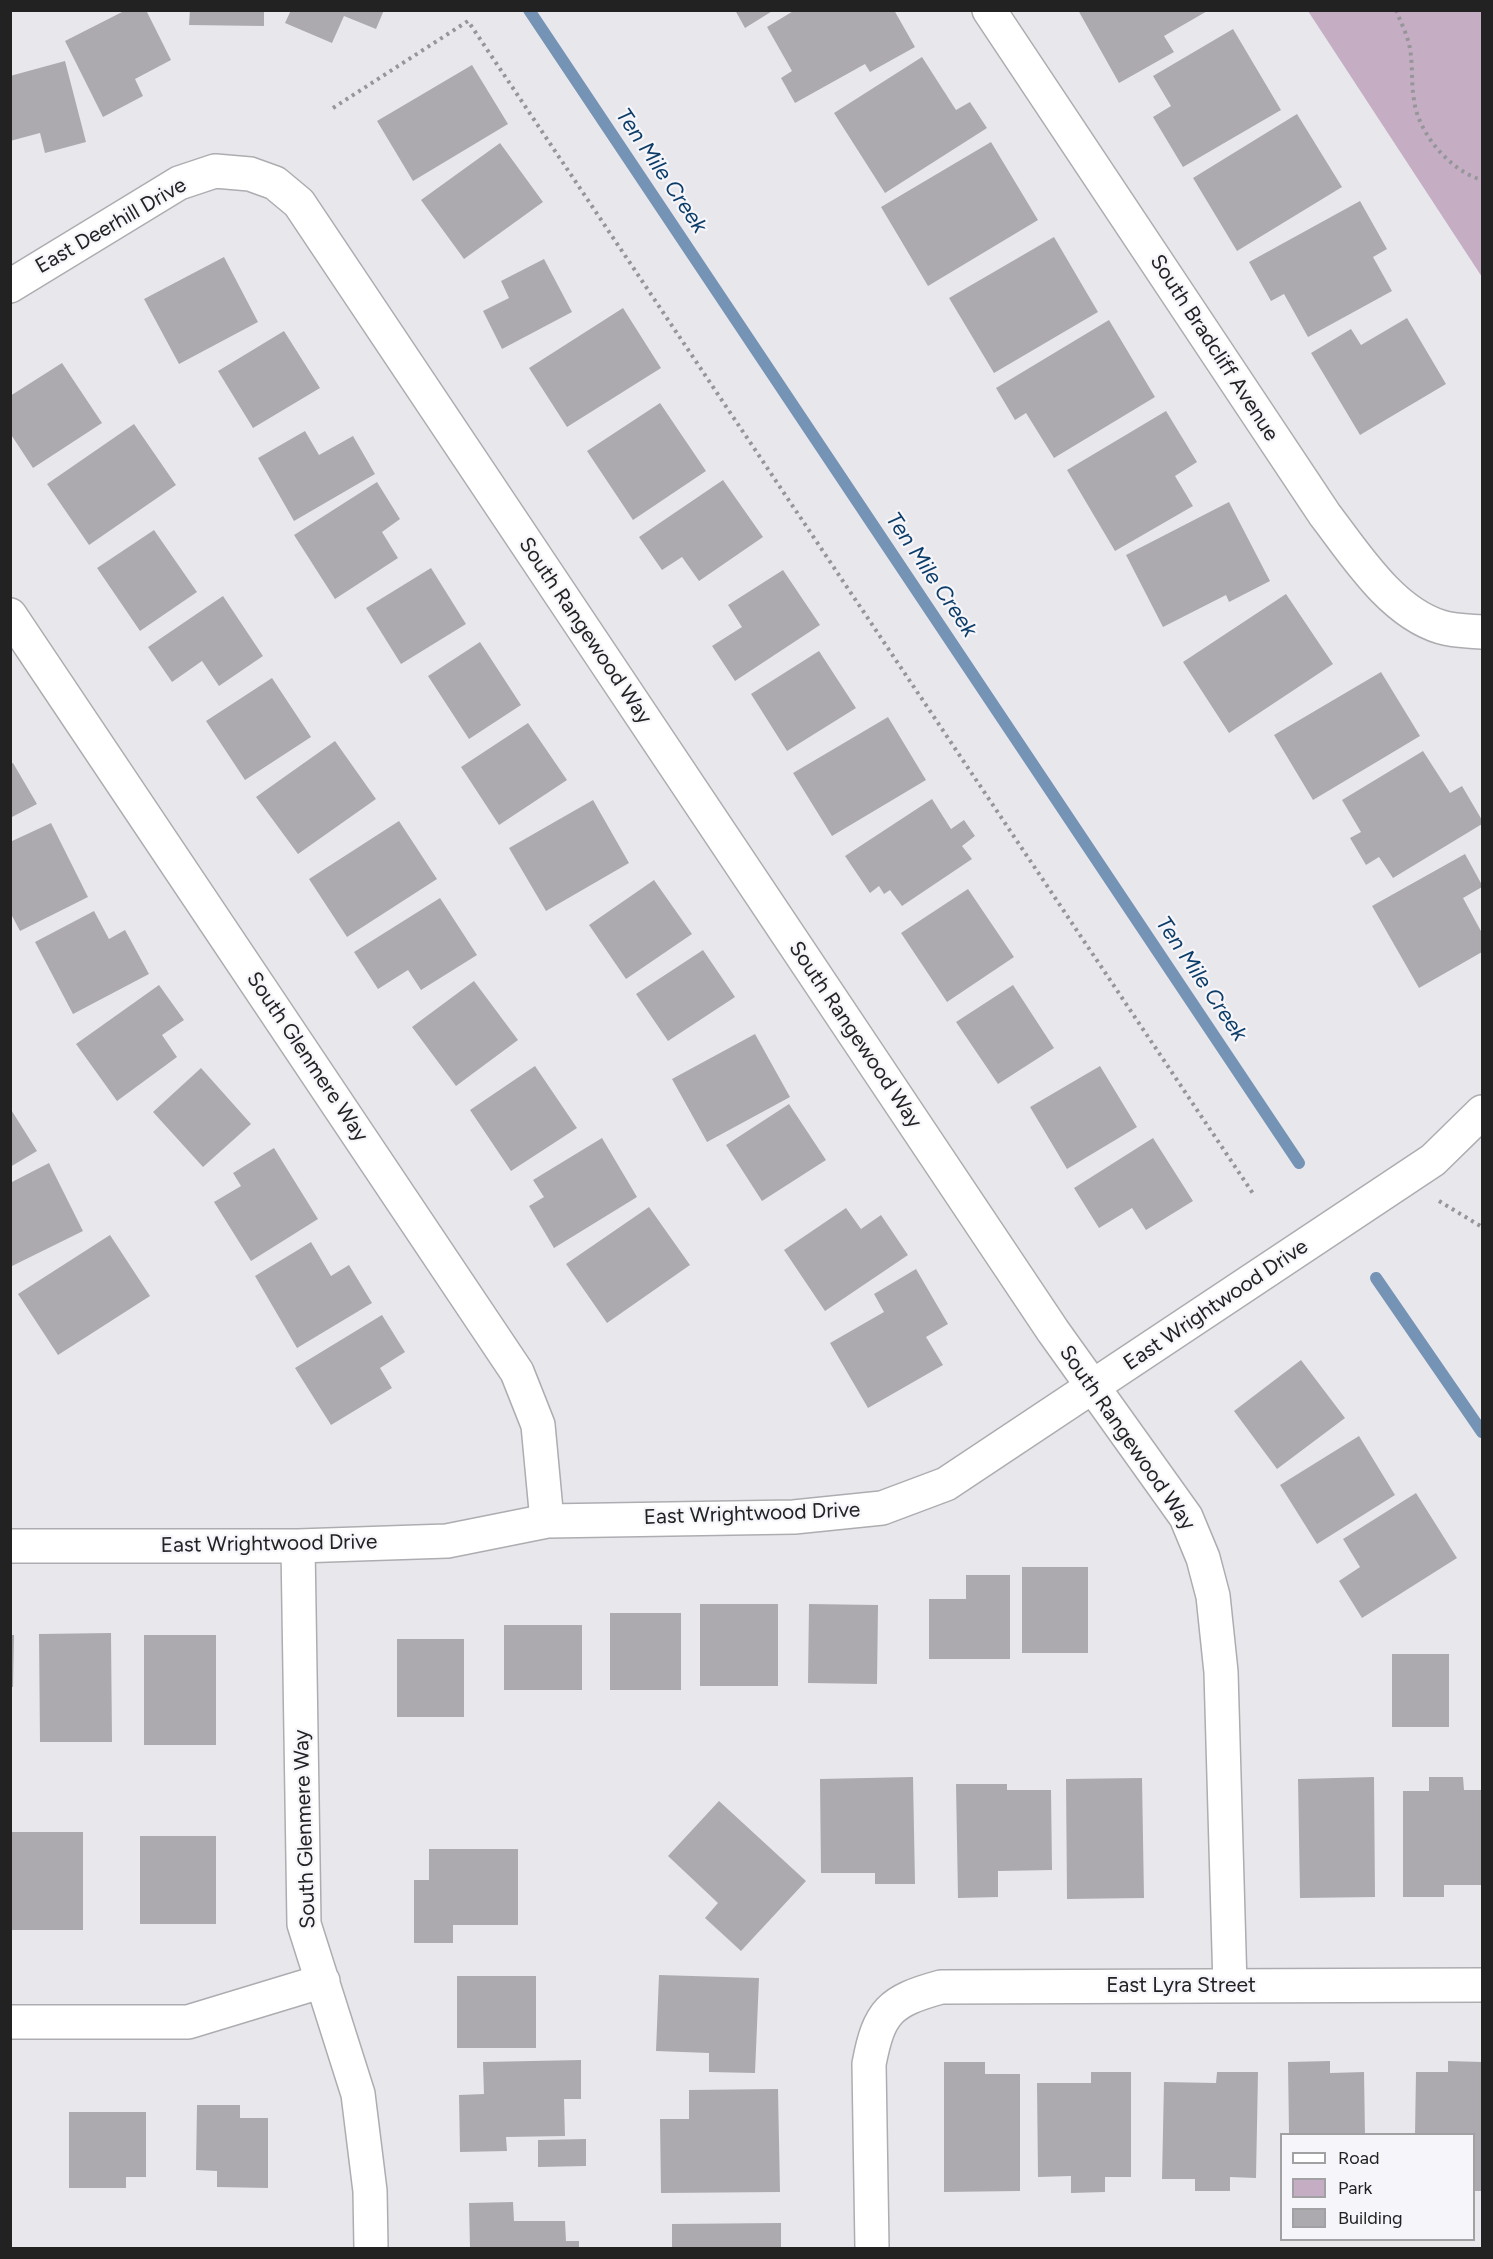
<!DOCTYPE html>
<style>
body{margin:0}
#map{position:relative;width:1493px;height:2259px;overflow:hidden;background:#e8e8ec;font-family:Figtree,sans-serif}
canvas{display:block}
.frame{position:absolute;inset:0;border:12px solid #222223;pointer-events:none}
.legend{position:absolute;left:1280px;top:2133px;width:195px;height:108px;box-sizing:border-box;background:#f5f5fa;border:2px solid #a1a1a4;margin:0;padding:8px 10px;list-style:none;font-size:18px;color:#222223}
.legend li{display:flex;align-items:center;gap:12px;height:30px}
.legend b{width:30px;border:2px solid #a1a1a4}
</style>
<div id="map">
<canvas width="1493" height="2259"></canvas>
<div class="frame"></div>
<ul class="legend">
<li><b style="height:8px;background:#fff"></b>Road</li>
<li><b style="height:16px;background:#c5adc4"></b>Park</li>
<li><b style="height:16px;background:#acaaae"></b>Building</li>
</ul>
</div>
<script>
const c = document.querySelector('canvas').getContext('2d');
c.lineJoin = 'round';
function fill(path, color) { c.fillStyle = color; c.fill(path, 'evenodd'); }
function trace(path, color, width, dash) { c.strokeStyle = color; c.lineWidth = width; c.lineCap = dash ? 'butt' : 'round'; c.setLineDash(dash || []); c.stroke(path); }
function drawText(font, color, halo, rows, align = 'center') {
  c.font = font + ' Figtree,sans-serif'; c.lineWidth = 4.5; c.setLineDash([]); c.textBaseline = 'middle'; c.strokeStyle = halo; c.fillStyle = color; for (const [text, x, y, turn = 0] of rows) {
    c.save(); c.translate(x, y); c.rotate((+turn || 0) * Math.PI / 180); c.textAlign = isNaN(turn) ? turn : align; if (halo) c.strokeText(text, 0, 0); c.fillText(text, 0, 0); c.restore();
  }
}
const green = new Path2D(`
 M 1308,11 L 1482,11 L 1482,277 Z`);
const stream = new Path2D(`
 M 529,10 L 1299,1163
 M 1376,1278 L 1482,1432`);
const building = new Path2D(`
 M 126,10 L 146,10 L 171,60 L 135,79 L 143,96 L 103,117 L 65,41 Z
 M 190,10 L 264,10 L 264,26 L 189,25 Z
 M 291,10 L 384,10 L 376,29 L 344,16 L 332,43 L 285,23 Z
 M 735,10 L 774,10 L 745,28 Z
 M 795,10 L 894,10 L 915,47 L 870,72 L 865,64 L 795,103 L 781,78 L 792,71 L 767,27 Z
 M 1078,10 L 1209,10 L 1164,36 L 1174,52 L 1119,83 Z
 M 1233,29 L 1281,110 L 1183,167 L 1153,117 L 1171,106 L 1153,76 Z
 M 922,57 L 956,110 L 970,102 L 987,128 L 885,193 L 834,113 Z
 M 65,61 L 86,142 L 45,153 L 40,133 L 10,141 L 10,76 Z
 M 472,65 L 508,124 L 413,181 L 377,121 Z
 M 1297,114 L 1342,187 L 1237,251 L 1193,178 Z
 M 991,142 L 1038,220 L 928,286 L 881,207 Z
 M 500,143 L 543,202 L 464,259 L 421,200 Z
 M 1360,201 L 1387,249 L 1373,257 L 1392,291 L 1308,337 L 1284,294 L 1271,301 L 1249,262 Z
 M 1054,237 L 1098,312 L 994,373 L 949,298 Z
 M 224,257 L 258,322 L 179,364 L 144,299 Z
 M 544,259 L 572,312 L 502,349 L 483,311 L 509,298 L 501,281 Z
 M 623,308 L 661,368 L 567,427 L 529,368 Z
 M 1407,318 L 1446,384 L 1360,435 L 1311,353 L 1351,329 L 1361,345 Z
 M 1109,320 L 1155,397 L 1054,458 L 1026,413 L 1015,420 L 996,388 Z
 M 284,331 L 320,388 L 253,428 L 218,371 Z
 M 62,363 L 102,423 L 33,468 L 10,433 L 10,396 Z
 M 660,403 L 706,471 L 633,520 L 587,451 Z
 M 1166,411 L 1197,462 L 1175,476 L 1193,506 L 1115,551 L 1067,470 Z
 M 134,424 L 176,485 L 89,545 L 47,484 Z
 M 305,431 L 319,455 L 353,436 L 375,474 L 294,521 L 258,458 Z
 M 723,480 L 763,537 L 699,581 L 682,557 L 662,570 L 639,537 Z
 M 377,482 L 400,519 L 382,532 L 398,558 L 335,599 L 294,535 Z
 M 1229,502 L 1270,581 L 1229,602 L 1226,595 L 1163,627 L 1126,555 Z
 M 154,530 L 197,592 L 140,631 L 97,568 Z
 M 431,568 L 466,624 L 401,664 L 366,608 Z
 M 783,570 L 820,625 L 735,681 L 712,646 L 742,627 L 728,605 Z
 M 1286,594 L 1333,664 L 1229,733 L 1183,662 Z
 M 223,596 L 263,656 L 219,686 L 202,661 L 172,682 L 148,647 Z
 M 480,642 L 521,705 L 469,739 L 428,676 Z
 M 819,651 L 856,708 L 787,751 L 751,694 Z
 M 1381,672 L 1420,736 L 1313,800 L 1274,735 Z
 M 272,678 L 311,737 L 245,780 L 206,721 Z
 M 888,717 L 926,780 L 832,836 L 793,773 Z
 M 528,723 L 567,780 L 499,825 L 461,767 Z
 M 335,741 L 376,799 L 298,854 L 256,797 Z
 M 1423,751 L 1450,793 L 1462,786 L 1482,820 L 1482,824 L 1393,878 L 1379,857 L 1366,865 L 1350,838 L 1361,832 L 1342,800 Z
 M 13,763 L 37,804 L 10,818 L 10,764 Z
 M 932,799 L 951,829 L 964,820 L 975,836 L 962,846 L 972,859 L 902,906 L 890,890 L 884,894 L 879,886 L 870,893 L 845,856 Z
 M 593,800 L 629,863 L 546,911 L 509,848 Z
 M 399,821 L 437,879 L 347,937 L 309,879 Z
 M 51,823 L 88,897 L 20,931 L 10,912 L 10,842 Z
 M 1465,854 L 1482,885 L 1482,887 L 1463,898 L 1482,933 L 1482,952 L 1419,988 L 1372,906 Z
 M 654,880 L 692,934 L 626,979 L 589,925 Z
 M 968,889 L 1014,957 L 947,1002 L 901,933 Z
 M 440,898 L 477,955 L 421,990 L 408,970 L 378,989 L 354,952 Z
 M 94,911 L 109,939 L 125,930 L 149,974 L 73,1014 L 35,942 Z
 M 703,950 L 735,997 L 668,1041 L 636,994 Z
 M 474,981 L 518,1040 L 456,1086 L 412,1027 Z
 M 159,985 L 184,1020 L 162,1035 L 177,1057 L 117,1101 L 76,1044 Z
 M 1013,985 L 1054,1048 L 998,1084 L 956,1022 Z
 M 755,1034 L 790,1097 L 707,1142 L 672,1079 Z
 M 535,1066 L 577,1128 L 511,1171 L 470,1110 Z
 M 1100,1066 L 1137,1127 L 1067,1169 L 1030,1107 Z
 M 201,1068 L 251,1124 L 203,1167 L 153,1112 Z
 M 789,1104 L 826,1160 L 762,1201 L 726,1145 Z
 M 10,1108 L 37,1151 L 10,1167 Z
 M 602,1138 L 637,1197 L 554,1248 L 529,1206 L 544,1197 L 533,1180 Z
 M 1153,1138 L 1193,1201 L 1146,1230 L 1132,1208 L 1099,1228 L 1074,1188 Z
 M 274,1148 L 318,1219 L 251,1261 L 214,1202 L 241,1186 L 233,1173 Z
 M 49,1163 L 83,1231 L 10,1267 L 10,1183 Z
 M 649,1207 L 690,1265 L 607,1323 L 566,1264 Z
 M 846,1208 L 861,1229 L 881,1215 L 908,1255 L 825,1311 L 784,1250 Z
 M 110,1235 L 150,1296 L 58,1355 L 18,1294 Z
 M 311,1242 L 331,1276 L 349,1265 L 372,1303 L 297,1348 L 255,1276 Z
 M 916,1269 L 948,1324 L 926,1337 L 943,1365 L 868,1408 L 830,1343 L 884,1312 L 874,1294 Z
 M 382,1315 L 405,1352 L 380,1368 L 392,1388 L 331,1425 L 295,1368 Z
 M 1301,1360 L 1345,1418 L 1277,1469 L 1234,1411 Z
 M 1359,1436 L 1395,1495 L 1317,1544 L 1280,1485 Z
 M 1416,1493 L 1457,1558 L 1362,1618 L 1339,1581 L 1360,1567 L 1343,1539 Z
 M 1022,1567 L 1088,1567 L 1088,1653 L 1022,1653 Z
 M 966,1575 L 1010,1575 L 1010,1659 L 929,1659 L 929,1599 L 966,1599 Z
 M 700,1604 L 778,1604 L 778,1686 L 700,1686 Z
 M 809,1604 L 878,1605 L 877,1684 L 808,1683 Z
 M 610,1613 L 681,1613 L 681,1690 L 610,1690 Z
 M 504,1625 L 582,1625 L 582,1690 L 504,1690 Z
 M 111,1633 L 112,1742 L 40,1742 L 39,1634 Z
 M 10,1635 L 14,1635 L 13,1687 L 10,1687 Z
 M 144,1635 L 216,1635 L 216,1745 L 144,1745 Z
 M 397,1639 L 464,1639 L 464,1717 L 397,1717 Z
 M 1392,1654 L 1449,1654 L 1449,1727 L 1392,1727 Z
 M 913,1777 L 915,1884 L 875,1884 L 875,1873 L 821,1873 L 820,1779 Z
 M 1374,1777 L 1375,1897 L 1300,1898 L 1298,1779 Z
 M 1429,1777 L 1463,1777 L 1464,1790 L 1482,1790 L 1482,1885 L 1444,1885 L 1444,1897 L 1403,1897 L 1403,1791 L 1429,1791 Z
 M 1142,1778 L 1144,1898 L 1067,1899 L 1066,1779 Z
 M 956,1784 L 1007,1784 L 1007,1790 L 1051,1790 L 1052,1870 L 998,1871 L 998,1897 L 958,1898 Z
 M 719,1801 L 806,1881 L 741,1951 L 705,1918 L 718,1903 L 668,1856 Z
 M 10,1832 L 83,1832 L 83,1930 L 10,1930 Z
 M 140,1836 L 216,1836 L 216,1924 L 140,1924 Z
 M 429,1849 L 518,1849 L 518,1925 L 453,1925 L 453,1943 L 414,1943 L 414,1880 L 429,1880 Z
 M 659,1975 L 759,1978 L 755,2073 L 709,2072 L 709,2053 L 656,2051 Z
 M 457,1976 L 536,1976 L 536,2048 L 457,2048 Z
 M 581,2060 L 581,2099 L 564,2099 L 565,2136 L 506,2137 L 507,2151 L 460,2152 L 459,2095 L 484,2094 L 483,2062 Z
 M 1330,2061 L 1330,2073 L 1364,2072 L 1365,2134 L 1289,2134 L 1288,2062 Z
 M 1448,2061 L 1482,2062 L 1482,2191 L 1474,2191 L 1474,2134 L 1415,2134 L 1416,2072 L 1448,2072 Z
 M 944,2062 L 985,2062 L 985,2074 L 1020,2074 L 1020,2191 L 944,2192 Z
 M 1091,2072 L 1131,2072 L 1131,2177 L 1105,2177 L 1105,2192 L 1071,2193 L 1071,2176 L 1038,2177 L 1037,2083 L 1091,2083 Z
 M 1217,2072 L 1258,2072 L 1256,2178 L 1230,2177 L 1230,2191 L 1195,2191 L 1195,2179 L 1162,2179 L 1164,2082 L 1216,2083 Z
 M 778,2089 L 780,2192 L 661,2193 L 660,2119 L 689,2119 L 689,2090 Z
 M 197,2105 L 240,2105 L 240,2118 L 268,2118 L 268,2188 L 217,2187 L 217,2171 L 196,2170 Z
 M 69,2112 L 146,2112 L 146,2177 L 126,2177 L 126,2188 L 69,2188 Z
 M 586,2139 L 586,2166 L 538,2167 L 538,2140 Z
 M 513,2202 L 514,2221 L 565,2221 L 566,2241 L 579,2241 L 579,2248 L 470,2248 L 469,2203 Z
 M 781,2223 L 781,2248 L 672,2248 L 672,2224 Z`);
const path = new Path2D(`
 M 1396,10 C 1401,23 1408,36 1410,49 C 1413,66 1411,83 1414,100 C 1418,133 1450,171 1482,180
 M 333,108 L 468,21 L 1254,1195
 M 1439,1201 L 1482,1227`);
const minor = new Path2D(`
 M 989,10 L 1325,515 C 1355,554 1391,612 1441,627 C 1454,631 1469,631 1482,632
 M 10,286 L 179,183 L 215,171 L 250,174 L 275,183 L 299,203 L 1053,1331 L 1186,1517 L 1203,1558 L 1213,1596 L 1221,1672 L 1230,1986
 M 10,615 L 517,1372 L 538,1425 L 547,1521
 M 10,1546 L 298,1546 L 447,1541 L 547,1521 L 794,1517 L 882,1508 L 946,1484 L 1433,1160 L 1482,1112
 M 298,1546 L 304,1924 L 358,2094 L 370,2191 L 371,2248
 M 10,2022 L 188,2022 L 323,1981
 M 872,2248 L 869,2064 C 879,2011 890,2001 941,1987 L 1482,1985`);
const streetNames = [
 ["East Deerhill Drive",111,226,-30],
 ["South Bradcliff Avenue",1214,348,57],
 ["South Rangewood Way",585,631,56],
 ["South Rangewood Way",855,1035,56],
 ["South Glenmere Way",307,1057,56],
 ["East Wrightwood Drive",1216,1305,-34],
 ["South Rangewood Way",1127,1438,55],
 ["East Wrightwood Drive",752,1514,-2],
 ["East Wrightwood Drive",269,1544,-1],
 ["South Glenmere Way",305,1829,-92],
 ["East Lyra Street",1181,1986]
];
const waterNames = [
 ["Ten Mile Creek",661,171,56],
 ["Ten Mile Creek",931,575,56],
 ["Ten Mile Creek",1201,979,56]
];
fill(green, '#c5adc4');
trace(stream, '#7593b5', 12);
fill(building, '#acaaae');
trace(minor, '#adadb1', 36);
trace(path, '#969699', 4, [3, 4.5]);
trace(minor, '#fff', 33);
drawText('21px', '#222223', '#f5f5fa', streetNames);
drawText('italic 22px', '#0c3c68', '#f5f5fa', waterNames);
</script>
